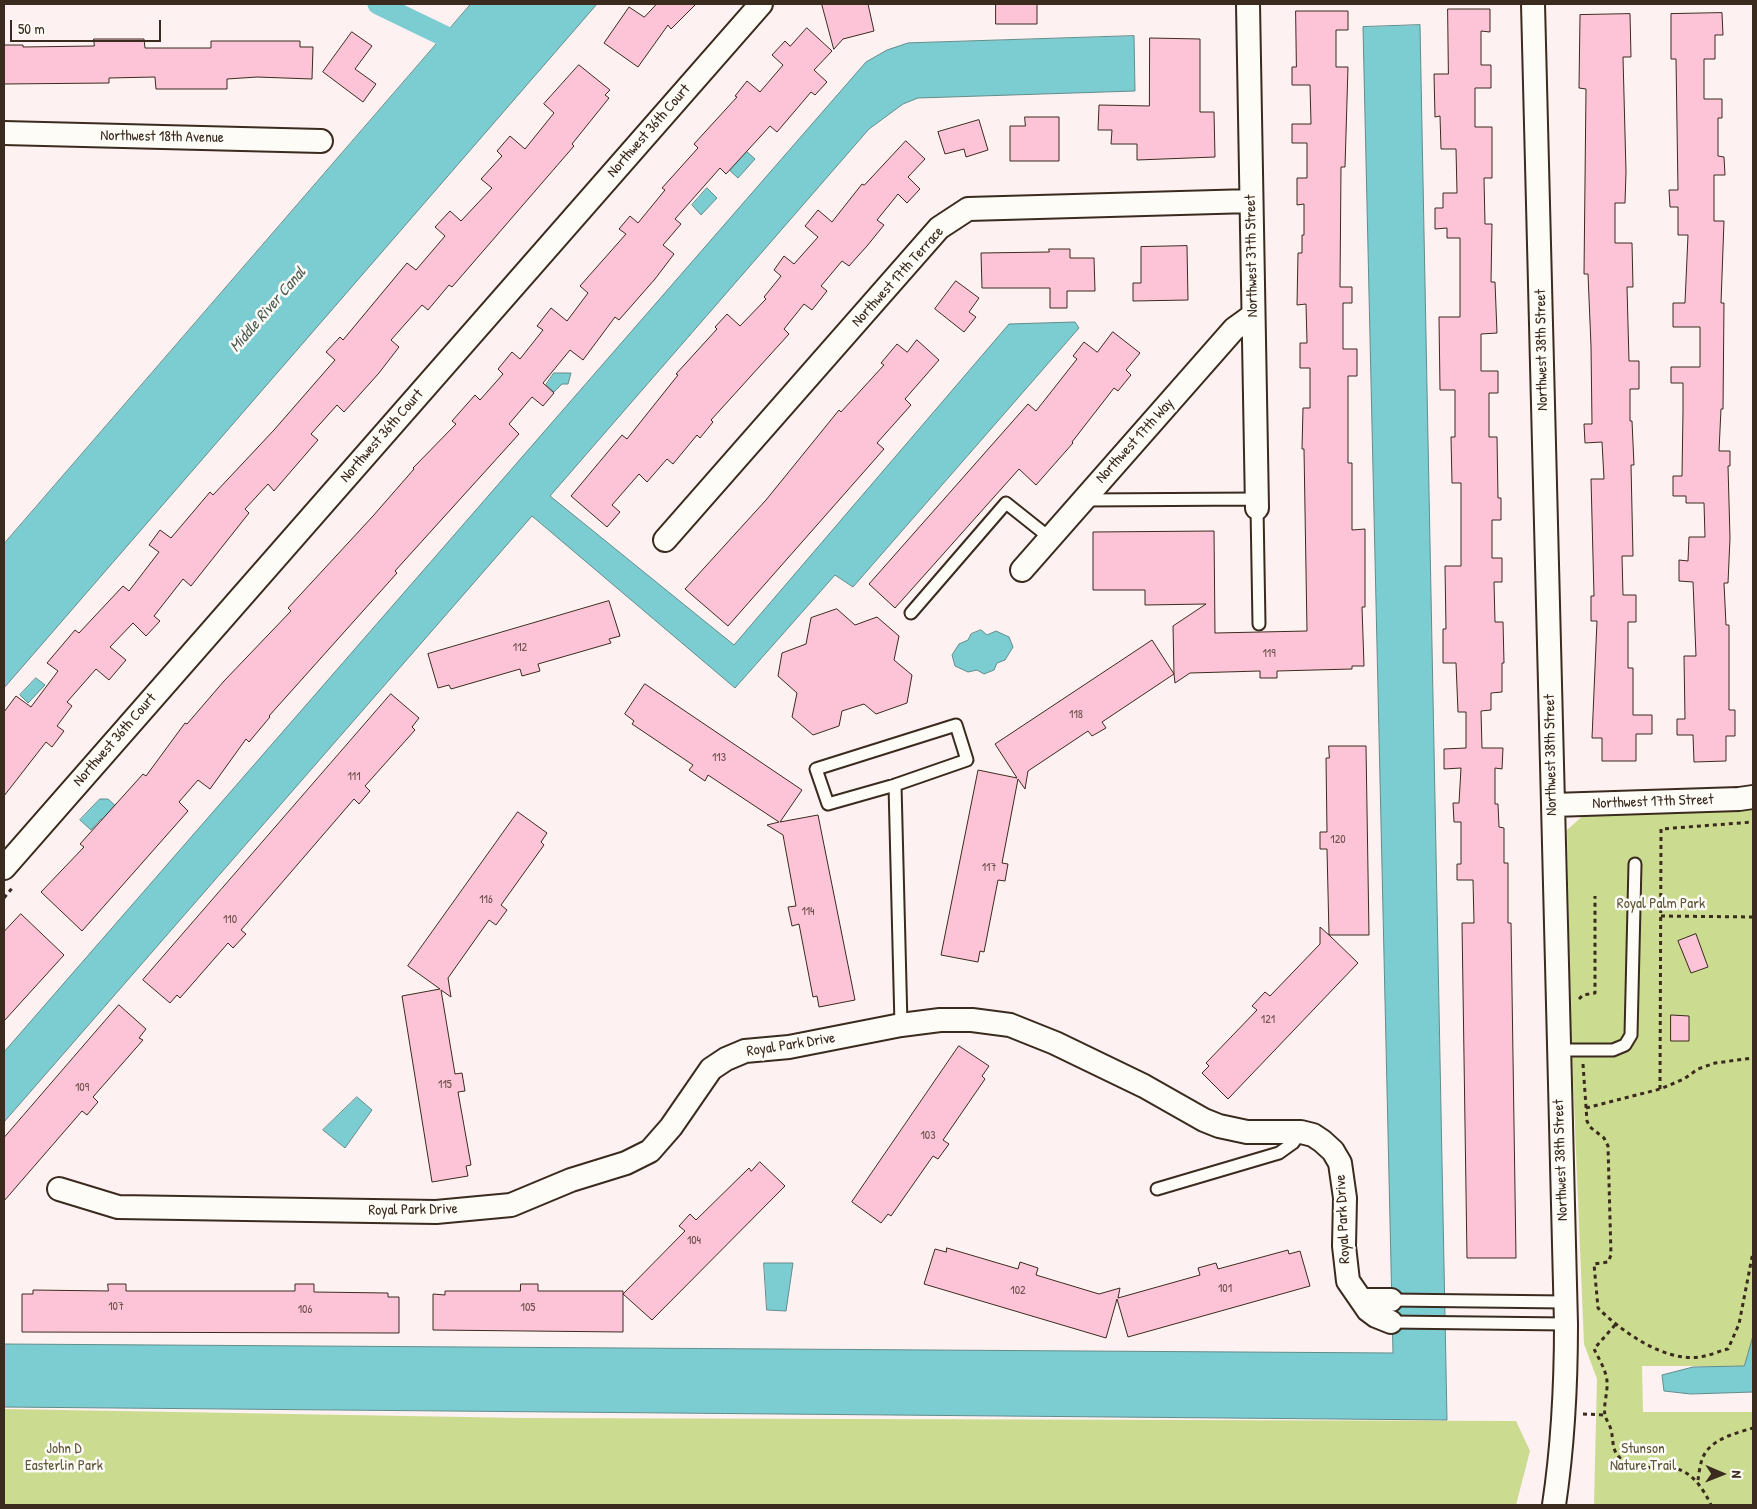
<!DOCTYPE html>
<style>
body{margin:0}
#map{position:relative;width:1757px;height:1509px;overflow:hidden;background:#fdf1f1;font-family:"Patrick Hand",sans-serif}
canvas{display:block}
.frame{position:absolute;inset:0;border:5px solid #3b2a1e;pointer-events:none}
.north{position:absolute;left:1697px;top:1449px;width:50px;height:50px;-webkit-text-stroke:4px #fdfcf7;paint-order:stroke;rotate:91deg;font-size:14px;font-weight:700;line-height:20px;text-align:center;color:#3b2a1e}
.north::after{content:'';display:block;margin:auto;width:18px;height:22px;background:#3b2a1e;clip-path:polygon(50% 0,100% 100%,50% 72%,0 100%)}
.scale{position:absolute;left:10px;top:20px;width:151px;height:22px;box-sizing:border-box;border:2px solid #3b2a1e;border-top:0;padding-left:6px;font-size:15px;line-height:18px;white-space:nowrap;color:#3b2a1e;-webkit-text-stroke:4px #fdfcf7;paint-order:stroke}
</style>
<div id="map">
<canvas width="1757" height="1509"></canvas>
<div class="frame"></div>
<div class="north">N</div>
<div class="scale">50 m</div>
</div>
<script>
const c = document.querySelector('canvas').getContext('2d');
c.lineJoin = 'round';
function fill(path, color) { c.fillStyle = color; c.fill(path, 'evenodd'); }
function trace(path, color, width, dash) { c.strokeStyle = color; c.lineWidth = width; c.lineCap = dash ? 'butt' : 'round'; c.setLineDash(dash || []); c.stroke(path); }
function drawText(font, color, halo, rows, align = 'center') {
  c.font = font + ' "Patrick Hand",sans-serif'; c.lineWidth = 5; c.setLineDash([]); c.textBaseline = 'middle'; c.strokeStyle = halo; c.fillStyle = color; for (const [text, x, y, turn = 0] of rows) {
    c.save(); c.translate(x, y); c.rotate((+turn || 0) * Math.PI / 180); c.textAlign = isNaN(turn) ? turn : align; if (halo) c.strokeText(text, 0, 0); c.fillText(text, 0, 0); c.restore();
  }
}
const green = new Path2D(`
 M 1753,810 L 1753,1336 L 1744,1366 L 1642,1366 L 1643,1412 L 1753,1412 L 1753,1505 L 1594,1505 L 1597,1379 L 1584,1344 L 1571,1032 L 1567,830 L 1586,813 Z
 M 4,1409 L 522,1418 L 1516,1421 L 1530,1451 L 1516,1505 L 4,1505 Z`);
const water = new Path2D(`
 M 471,4 L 597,4 L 4,688 L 4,544 Z
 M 1420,25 L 1447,1420 L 4,1407 L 4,1344 L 1393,1353 L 1363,27 Z
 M 1134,36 L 1135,91 L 918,98 L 903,104 L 869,129 L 550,496 L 734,645 L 1009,324 L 1075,322 L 1079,328 L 853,587 L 835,575 L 735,688 L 532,516 L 4,1122 L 4,1052 L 866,62 L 887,50 L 908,43 Z
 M 745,150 L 755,159 L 738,178 L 728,169 Z
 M 707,188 L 717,198 L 701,215 L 692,205 Z
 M 554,373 L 571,373 L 568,384 L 562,384 L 554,392 L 546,385 Z
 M 981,630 L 987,635 L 996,631 L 1009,637 L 1013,647 L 1005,660 L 997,663 L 994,670 L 984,674 L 977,670 L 968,672 L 955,666 L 952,655 L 959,644 L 968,640 L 971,634 Z
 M 36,678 L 45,685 L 28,703 L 20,695 Z
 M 100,799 L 108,799 L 118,808 L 105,822 L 101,819 L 91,830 L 80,820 Z
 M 357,1097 L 372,1110 L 345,1148 L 323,1130 Z
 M 764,1263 L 793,1263 L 786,1311 L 767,1310 Z
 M 1753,1336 L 1753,1392 L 1691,1394 L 1664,1391 L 1662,1375 L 1693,1367 L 1744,1366 Z`);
const canal = new Path2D(`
 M 378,4 L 469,48`);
const building = new Path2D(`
 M 657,4 L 696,4 L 671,29 L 668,25 L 638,67 L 604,43 L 629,7 L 644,17 Z
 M 822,4 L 868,4 L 874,31 L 843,39 L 834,49 Z
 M 996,4 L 1037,4 L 1037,24 L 996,24 Z
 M 1448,9 L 1490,9 L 1490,32 L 1481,31 L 1481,65 L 1491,65 L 1491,88 L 1475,88 L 1475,127 L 1492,127 L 1492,178 L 1484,178 L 1485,224 L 1492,224 L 1491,282 L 1495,282 L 1497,333 L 1481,334 L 1481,371 L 1498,371 L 1498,393 L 1489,393 L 1489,437 L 1497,437 L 1498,498 L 1501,498 L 1501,520 L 1492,520 L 1492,558 L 1502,558 L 1502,582 L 1494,582 L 1495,622 L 1503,622 L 1504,663 L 1502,663 L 1502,692 L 1491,693 L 1491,710 L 1481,711 L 1482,748 L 1503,748 L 1502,769 L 1495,768 L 1495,804 L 1498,804 L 1499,827 L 1504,828 L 1504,863 L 1508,863 L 1508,923 L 1511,923 L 1516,1258 L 1467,1258 L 1462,923 L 1474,923 L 1473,880 L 1457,880 L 1457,864 L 1461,864 L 1461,822 L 1454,822 L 1453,803 L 1459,803 L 1461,768 L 1444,769 L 1444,749 L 1466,748 L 1466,712 L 1458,712 L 1456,663 L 1443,663 L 1443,629 L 1446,629 L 1445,566 L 1461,566 L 1461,483 L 1452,483 L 1451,437 L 1455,437 L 1455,390 L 1440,390 L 1439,317 L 1460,317 L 1460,238 L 1447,238 L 1447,228 L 1435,229 L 1435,208 L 1443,208 L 1443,193 L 1457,193 L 1456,149 L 1441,149 L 1440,116 L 1435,117 L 1434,74 L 1448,74 Z
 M 1296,11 L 1348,11 L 1348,30 L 1336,30 L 1336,67 L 1348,67 L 1345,167 L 1341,167 L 1340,287 L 1352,287 L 1352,303 L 1343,303 L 1343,349 L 1357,349 L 1357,376 L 1348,376 L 1348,463 L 1352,463 L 1352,530 L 1365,529 L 1365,607 L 1362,607 L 1364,666 L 1352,666 L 1352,669 L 1277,671 L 1277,678 L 1260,678 L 1260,671 L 1190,673 L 1175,683 L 1174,674 L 1102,722 L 1106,728 L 1092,736 L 1088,731 L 1028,771 L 1025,789 L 1018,779 L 1002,863 L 1008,864 L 1005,881 L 998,880 L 984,952 L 980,951 L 978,962 L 941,955 L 978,770 L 1017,778 L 995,744 L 1152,640 L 1174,674 L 1173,626 L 1206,604 L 1145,605 L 1145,590 L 1093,590 L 1093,532 L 1214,531 L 1215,633 L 1307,631 L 1304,449 L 1302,449 L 1303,408 L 1310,408 L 1310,368 L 1300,368 L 1300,343 L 1307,343 L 1306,304 L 1297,305 L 1298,253 L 1302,253 L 1302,235 L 1304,235 L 1304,204 L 1297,205 L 1297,178 L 1307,178 L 1307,143 L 1292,143 L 1292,124 L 1311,124 L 1310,85 L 1292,85 L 1292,67 L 1296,67 Z
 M 1722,13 L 1723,35 L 1715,35 L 1715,59 L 1704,59 L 1704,99 L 1722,99 L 1722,118 L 1718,118 L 1718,156 L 1724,157 L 1725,175 L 1714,175 L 1714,221 L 1724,221 L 1721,303 L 1724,303 L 1723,409 L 1721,409 L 1719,451 L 1730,451 L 1730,466 L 1728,466 L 1730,538 L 1728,583 L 1724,583 L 1726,625 L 1729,625 L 1729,710 L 1735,710 L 1735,736 L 1726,736 L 1726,761 L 1694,762 L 1693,735 L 1677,735 L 1677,719 L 1685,719 L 1684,656 L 1696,656 L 1693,582 L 1679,581 L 1679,560 L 1688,561 L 1689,537 L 1705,537 L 1704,503 L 1686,503 L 1686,496 L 1673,496 L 1673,476 L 1682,476 L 1683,411 L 1683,383 L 1671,383 L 1671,367 L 1700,367 L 1700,327 L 1673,327 L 1673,303 L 1685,303 L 1688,235 L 1678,235 L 1678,207 L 1670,207 L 1669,190 L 1678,190 L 1676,59 L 1671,59 L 1671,14 Z
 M 1630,14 L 1631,57 L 1623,57 L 1626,172 L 1625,203 L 1615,203 L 1615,243 L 1632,243 L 1633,287 L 1627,287 L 1629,361 L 1639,361 L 1639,389 L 1630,389 L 1630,421 L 1632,421 L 1634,465 L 1631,465 L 1633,556 L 1622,556 L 1623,595 L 1636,595 L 1636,622 L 1628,622 L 1628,668 L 1633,668 L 1633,715 L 1652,715 L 1652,734 L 1636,734 L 1636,761 L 1602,761 L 1602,738 L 1592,738 L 1597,621 L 1591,621 L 1591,596 L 1594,596 L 1591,479 L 1604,479 L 1602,442 L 1585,443 L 1584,424 L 1592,424 L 1591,346 L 1588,274 L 1584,274 L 1586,89 L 1579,88 L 1580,15 Z
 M 807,28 L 832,51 L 814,70 L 827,82 L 815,95 L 811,92 L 777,132 L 770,126 L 726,174 L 720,168 L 675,219 L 681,224 L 663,245 L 674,254 L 655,279 L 619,320 L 615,317 L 583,360 L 570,350 L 543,383 L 554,393 L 543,406 L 532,397 L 509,424 L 519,434 L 395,571 L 397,573 L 269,716 L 270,717 L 249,742 L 246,739 L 210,789 L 198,780 L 179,802 L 188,811 L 82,931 L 41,892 L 84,847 L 80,844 L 143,774 L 146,776 L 185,723 L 187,724 L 224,681 L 291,611 L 288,608 L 373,516 L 414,469 L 413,468 L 456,424 L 452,421 L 475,395 L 480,400 L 503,374 L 498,369 L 512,352 L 520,359 L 543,330 L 537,326 L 551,308 L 567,321 L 588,293 L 580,286 L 626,234 L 619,229 L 630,216 L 638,223 L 665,190 L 662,188 L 698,148 L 694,144 L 737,97 L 735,96 L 747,81 L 760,92 L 783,65 L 772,55 L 785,41 L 790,46 Z
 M 352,32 L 372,46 L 355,69 L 376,84 L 363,102 L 323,72 Z
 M 1150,38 L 1200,39 L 1200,112 L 1214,112 L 1215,157 L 1137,160 L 1137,144 L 1111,144 L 1112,130 L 1098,130 L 1099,105 L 1149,106 Z
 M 94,39 L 144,39 L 145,48 L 211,48 L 211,41 L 300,41 L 300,47 L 313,47 L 312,79 L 257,77 L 227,79 L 227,89 L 156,89 L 155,77 L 109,78 L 109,83 L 4,84 L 4,45 L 23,45 L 23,47 L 94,46 Z
 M 579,65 L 610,90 L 605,95 L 609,98 L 572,144 L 574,146 L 452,287 L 449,285 L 428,310 L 422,305 L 391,340 L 399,347 L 379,373 L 344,412 L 337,405 L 311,434 L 318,440 L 274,491 L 268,484 L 245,509 L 249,513 L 191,586 L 183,579 L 154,616 L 160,621 L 146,636 L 133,623 L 110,647 L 126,660 L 109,680 L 96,669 L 67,702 L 72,706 L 57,726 L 64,731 L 52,747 L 46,742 L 4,796 L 4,712 L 16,696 L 31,707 L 58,671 L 47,663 L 75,630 L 79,633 L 123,586 L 129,591 L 159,552 L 149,545 L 160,530 L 171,538 L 210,492 L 213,495 L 274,430 L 335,360 L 326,352 L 340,337 L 343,340 L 407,263 L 416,270 L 445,236 L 435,227 L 450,211 L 461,221 L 492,188 L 481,179 L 502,156 L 497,151 L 510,136 L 525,149 L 554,113 L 544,104 Z
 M 1025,117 L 1059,117 L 1059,161 L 1010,161 L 1010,126 L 1025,126 Z
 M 979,120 L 988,150 L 966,157 L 964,149 L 945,154 L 938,132 Z
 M 906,141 L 925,159 L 908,177 L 920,189 L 907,203 L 898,194 L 877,220 L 884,225 L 867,246 L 849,266 L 842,261 L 821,286 L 827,291 L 812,310 L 804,304 L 784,329 L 789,334 L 711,420 L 713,422 L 700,438 L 697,435 L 673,464 L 667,459 L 647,482 L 639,474 L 612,505 L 620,512 L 607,527 L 571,496 L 622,435 L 627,439 L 678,375 L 676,374 L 717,329 L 715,327 L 727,314 L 740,326 L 766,299 L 764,297 L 781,276 L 774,270 L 784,256 L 794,264 L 818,237 L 805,226 L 818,210 L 832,222 L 862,184 L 864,185 Z
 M 1187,246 L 1188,300 L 1133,301 L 1133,283 L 1141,283 L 1141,247 Z
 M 1049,249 L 1070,249 L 1070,258 L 1094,258 L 1095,291 L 1067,291 L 1067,308 L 1050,308 L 1050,288 L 982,288 L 981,253 L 1049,252 Z
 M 956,281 L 979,298 L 969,312 L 976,317 L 964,332 L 935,309 Z
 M 1113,332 L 1140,353 L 1126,370 L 1131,375 L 1118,391 L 1114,388 L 1072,442 L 1073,443 L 1036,485 L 1019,469 L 895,608 L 869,584 L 1028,404 L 1036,411 L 1077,359 L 1073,356 L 1084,342 L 1097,352 Z
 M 917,340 L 939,360 L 905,399 L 911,405 L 877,443 L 884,449 L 728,626 L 685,589 L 766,500 L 839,410 L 841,412 L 884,365 L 881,363 L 897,344 L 907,352 Z
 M 609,601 L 620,636 L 609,639 L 611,643 L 538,664 L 540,671 L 522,676 L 520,669 L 451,689 L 449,685 L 438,688 L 428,654 Z
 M 837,609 L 855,625 L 877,617 L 899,636 L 894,660 L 912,675 L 907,703 L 876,714 L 864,704 L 842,711 L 839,726 L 813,735 L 792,717 L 797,693 L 778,676 L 782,653 L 806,644 L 811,618 Z
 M 645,684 L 802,790 L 780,822 L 818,815 L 855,1000 L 819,1007 L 817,996 L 813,997 L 799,924 L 792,926 L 788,907 L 796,906 L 783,835 L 767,825 L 779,822 L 708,775 L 705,781 L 689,770 L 693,765 L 632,724 L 634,721 L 625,714 Z
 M 391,694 L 419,718 L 412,727 L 415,730 L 365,786 L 370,791 L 359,804 L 354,799 L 241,930 L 246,934 L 233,948 L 228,943 L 180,998 L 177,995 L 170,1003 L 143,980 Z
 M 1329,746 L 1366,746 L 1369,935 L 1329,935 L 1358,963 L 1228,1099 L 1202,1073 L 1209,1066 L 1206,1063 L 1257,1010 L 1252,1006 L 1265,992 L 1270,996 L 1320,944 L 1320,927 L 1329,935 L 1327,849 L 1320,849 L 1320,832 L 1327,832 L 1326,758 L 1329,758 Z
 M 518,812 L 547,833 L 541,842 L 544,845 L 501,905 L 507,910 L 496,925 L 489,920 L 448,978 L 451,997 L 441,990 L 455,1074 L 462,1073 L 465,1091 L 458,1092 L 471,1165 L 466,1166 L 468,1176 L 432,1182 L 402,996 L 440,989 L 408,966 Z
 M 21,914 L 64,955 L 4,1021 L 4,932 Z
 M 1696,934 L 1708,967 L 1691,973 L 1678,941 Z
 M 119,1005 L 146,1029 L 139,1038 L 143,1040 L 93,1097 L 98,1102 L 87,1115 L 82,1111 L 4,1201 L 4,1138 Z
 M 1671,1015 L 1689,1016 L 1689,1041 L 1671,1041 Z
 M 959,1046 L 989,1066 L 982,1076 L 985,1079 L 943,1140 L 949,1144 L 938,1159 L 933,1156 L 891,1216 L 888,1214 L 881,1223 L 852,1202 Z
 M 760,1162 L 785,1186 L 652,1320 L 623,1294 L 685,1231 L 679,1226 L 690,1214 L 696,1220 L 749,1168 L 751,1171 Z
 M 947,1248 L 1018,1269 L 1020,1262 L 1038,1268 L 1036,1275 L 1099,1294 L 1120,1288 L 1118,1298 L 1200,1275 L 1198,1268 L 1216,1263 L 1218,1269 L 1288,1250 L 1289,1254 L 1300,1251 L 1310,1286 L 1128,1337 L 1117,1299 L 1106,1338 L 924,1284 L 935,1249 L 946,1252 Z
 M 108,1284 L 126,1284 L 126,1291 L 295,1291 L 295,1284 L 314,1284 L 314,1292 L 388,1293 L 388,1297 L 399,1297 L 399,1333 L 22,1332 L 22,1294 L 33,1294 L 33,1290 L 108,1291 Z
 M 521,1284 L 538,1284 L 538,1291 L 623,1291 L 623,1332 L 433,1330 L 433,1294 L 445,1295 L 445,1291 L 520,1291 Z`);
const path = new Path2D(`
 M 4,898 L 13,887
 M 1661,916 L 1753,917
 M 1579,999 L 1583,995 L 1595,993 L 1595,896
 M 1583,1064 L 1587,1121 L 1590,1127 L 1604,1138 L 1608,1146 L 1611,1255 L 1608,1262 L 1594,1264 L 1598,1308 C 1621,1331 1664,1362 1699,1357 C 1709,1356 1719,1351 1728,1349 L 1739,1324 L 1753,1252
 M 1660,1089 L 1661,829 L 1753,822
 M 1586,1108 L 1660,1089 L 1684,1079 L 1698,1069 L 1715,1063 L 1753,1058
 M 1615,1325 L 1594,1349 C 1599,1359 1606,1370 1607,1381 C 1608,1392 1603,1406 1605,1415 C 1606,1420 1610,1425 1611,1430 C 1614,1441 1611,1449 1620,1458 C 1645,1485 1680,1439 1711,1505
 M 1583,1414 L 1605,1415
 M 1698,1480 C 1699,1473 1700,1464 1703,1457 C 1711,1439 1736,1433 1753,1428`);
const lane = new Path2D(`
 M 1083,500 L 1257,499
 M 1257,508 L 1259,624
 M 911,613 L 1006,503 L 1050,538
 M 956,725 L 967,760 L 895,785 L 828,804 L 816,769 Z
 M 895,785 L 901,1025
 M 1558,1050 L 1613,1050 L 1625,1045 L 1631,1035 L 1635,864
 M 1157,1189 L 1279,1153 L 1293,1143 L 1301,1132
 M 1391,1300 L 1565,1302
 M 1391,1322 L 1566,1324`);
const street = new Path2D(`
 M 1248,4 L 1257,508
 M 1533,4 L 1566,1324 C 1566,1385 1563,1445 1554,1505
 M 4,133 L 321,141
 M 665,540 L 939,228 L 968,209 L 1251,201
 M 1022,570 L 1234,329 L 1252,316
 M 1553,805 L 1739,799 L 1753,797
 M 4,868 L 761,4
 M 59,1189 L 118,1207 L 436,1212 L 511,1205 L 571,1180 L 626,1163 L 650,1151 L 671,1127 L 711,1069 L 726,1059 L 745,1051 L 789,1047 L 901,1025 L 940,1020 L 972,1020 L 1010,1025 L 1055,1043 L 1144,1086 L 1204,1120 L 1219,1126 L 1247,1132 L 1301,1132 L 1313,1135 L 1322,1141 L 1333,1151 L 1340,1163 L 1345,1198 L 1344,1246 L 1348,1281 L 1368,1310 L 1376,1316 L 1391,1322
 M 1361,1300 L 1391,1300`);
const numberNames = [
 ["112",520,648],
 ["119",1269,654],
 ["118",1076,715],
 ["113",719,758],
 ["111",354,777],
 ["120",1338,840],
 ["117",989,868],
 ["116",486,900],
 ["114",808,912],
 ["110",230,920],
 ["121",1268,1020],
 ["115",445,1085],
 ["109",82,1088],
 ["103",928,1136],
 ["104",694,1241],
 ["101",1225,1289],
 ["102",1018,1291],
 ["107",116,1307],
 ["105",528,1308],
 ["106",305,1310]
];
const streetNames = [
 ["Northwest 36th Court",649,131,-49],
 ["Northwest 18th Avenue",162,137,1],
 ["Northwest 37th Street",1252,256,-91],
 ["Northwest 17th Terrace",898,277,-48],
 ["Northwest 38th Street",1542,350,-91],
 ["Northwest 36th Court",382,436,-49],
 ["Northwest 17th Way",1135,441,-48],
 ["Northwest 36th Court",115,740,-49],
 ["Northwest 38th Street",1551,755,-91],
 ["Northwest 17th Street",1653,802,-2],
 ["Royal Park Drive",791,1045,-9],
 ["Northwest 38th Street",1561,1160,-92],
 ["Royal Park Drive",413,1210,-1],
 ["Royal Park Drive",1343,1219,-93]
];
const parkNames = [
 ["Royal Palm Park",1661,904],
 ["John D",64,1449],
 ["Easterlin Park",64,1466],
 ["Stunson",1643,1449],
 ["Nature Trail",1643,1466]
];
const waterNames = [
 ["Middle River Canal",268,310,-49]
];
fill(green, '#cbdb8f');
fill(water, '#7ccdd2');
trace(water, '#628c8a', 1);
trace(canal, '#7ccdd2', 21);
fill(building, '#fdc4d7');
trace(building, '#3b2a1e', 1);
trace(lane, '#3b2a1e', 15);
trace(street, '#3b2a1e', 26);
trace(path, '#3b2a1e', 3, [4, 4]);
trace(lane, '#fdfcf7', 11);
trace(street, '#fdfcf7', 22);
drawText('12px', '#6c504c', null, numberNames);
drawText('15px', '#3b2a1e', '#fdfcf7', streetNames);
drawText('15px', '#5f563a', '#fdfcf7', parkNames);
drawText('italic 16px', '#4e5b54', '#fdfcf7', waterNames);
</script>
